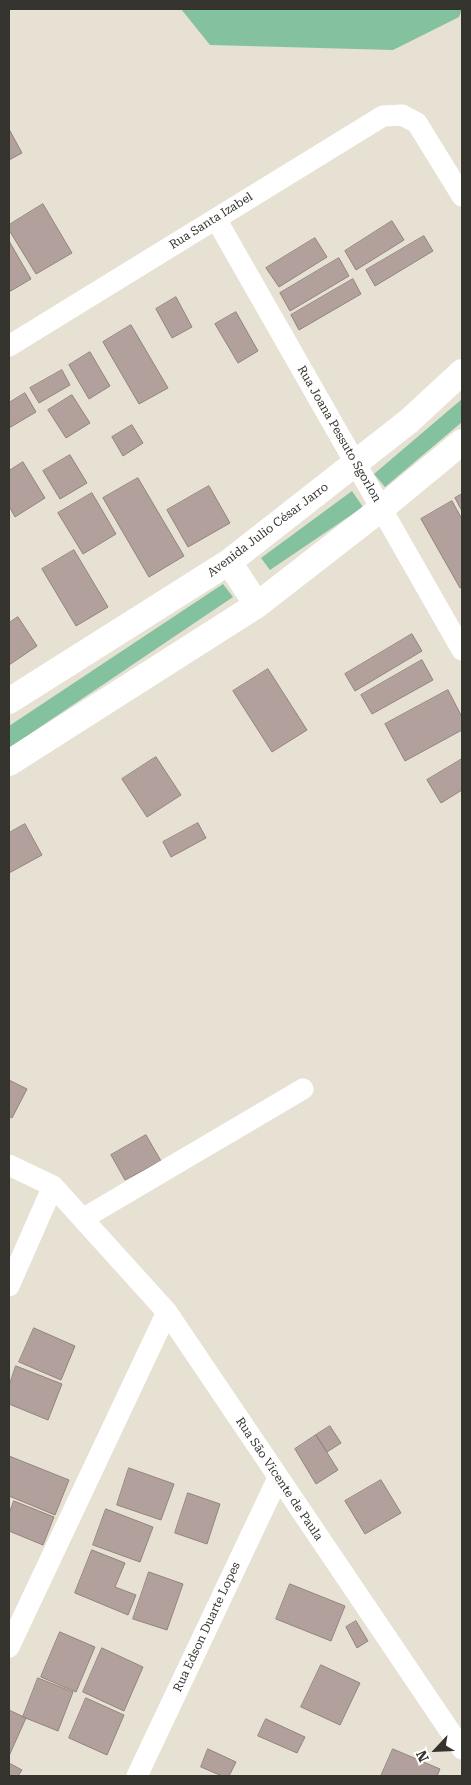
<!DOCTYPE html>
<meta charset="utf-8">
<style>
body{margin:0}
#map{position:relative;width:471px;height:1785px;overflow:hidden;background:#e6e1d2;font-family:"Roboto Serif",serif}
canvas{display:block}
.frame{position:absolute;inset:0;border:10px solid #35332d;pointer-events:none}
.north{position:absolute;left:411px;top:1725px;width:50px;height:50px;-webkit-text-stroke:4px #fff;paint-order:stroke;rotate:245deg;font-size:14px;font-weight:700;line-height:20px;text-align:center;color:#35332d}
.north::after{content:'';display:block;margin:auto;width:18px;height:22px;background:#35332d;clip-path:polygon(50% 0,100% 100%,50% 72%,0 100%)}
</style>
<div id="map">
<canvas width="471" height="1785"></canvas>
<div class="frame"></div>
<div class="north">N</div>
</div>
<script>
const c = document.querySelector('canvas').getContext('2d');
c.lineJoin = 'round';
function fill(path, color) { c.fillStyle = color; c.fill(path, 'evenodd'); }
function trace(path, color, width, dash) { c.strokeStyle = color; c.lineWidth = width; c.lineCap = dash ? 'butt' : 'round'; c.setLineDash(dash || []); c.stroke(path); }
function drawText(font, color, halo, rows, align = 'center') {
  c.font = font + ' "Roboto Serif",serif'; c.lineWidth = 4.5; c.setLineDash([]); c.textBaseline = 'middle'; c.strokeStyle = halo; c.fillStyle = color; for (const [text, x, y, turn = 0] of rows) {
    c.save(); c.translate(x, y); c.rotate((+turn || 0) * Math.PI / 180); c.textAlign = isNaN(turn) ? turn : align; if (halo) c.strokeText(text, 0, 0); c.fillText(text, 0, 0); c.restore();
  }
}
const green = new Path2D(`
 M 181,9 L 462,9 L 459,17 L 393,50 L 210,45 Z
 M 462,399 L 462,422 L 385,487 L 374,474 Z
 M 352,491 L 363,507 L 270,570 L 261,558 Z
 M 223,584 L 233,597 L 9,748 L 9,726 Z`);
const building = new Path2D(`
 M 9,129 L 22,153 L 9,160 Z
 M 43,204 L 72,253 L 36,274 L 9,230 L 9,225 Z
 M 392,221 L 404,240 L 356,270 L 345,251 Z
 M 424,236 L 433,251 L 375,286 L 366,270 Z
 M 315,238 L 327,257 L 279,287 L 266,268 Z
 M 9,241 L 31,279 L 9,292 Z
 M 339,258 L 349,276 L 290,311 L 280,293 Z
 M 353,279 L 361,294 L 299,330 L 291,315 Z
 M 176,297 L 192,327 L 172,338 L 156,309 Z
 M 236,312 L 258,351 L 238,363 L 215,324 Z
 M 131,325 L 168,388 L 139,404 L 103,342 Z
 M 90,352 L 110,386 L 89,399 L 69,365 Z
 M 62,370 L 70,385 L 39,403 L 30,388 Z
 M 25,393 L 36,412 L 9,428 L 9,403 Z
 M 72,395 L 90,423 L 66,438 L 48,410 Z
 M 132,425 L 143,443 L 123,456 L 112,437 Z
 M 70,455 L 87,483 L 60,499 L 43,471 Z
 M 23,462 L 45,498 L 15,517 L 9,506 L 9,471 Z
 M 138,478 L 184,556 L 149,577 L 103,498 Z
 M 209,486 L 230,523 L 188,547 L 167,510 Z
 M 92,493 L 116,534 L 83,554 L 58,513 Z
 M 462,494 L 462,511 L 455,498 Z
 M 452,501 L 462,519 L 462,587 L 460,588 L 421,519 Z
 M 74,550 L 108,607 L 76,626 L 42,569 Z
 M 18,617 L 37,646 L 9,665 L 9,623 Z
 M 412,634 L 422,651 L 355,691 L 345,674 Z
 M 422,660 L 433,680 L 372,714 L 361,695 Z
 M 268,669 L 307,730 L 272,752 L 233,691 Z
 M 448,690 L 462,717 L 462,730 L 405,761 L 385,724 Z
 M 156,757 L 181,795 L 147,817 L 122,779 Z
 M 462,759 L 462,790 L 441,803 L 427,780 Z
 M 198,823 L 206,838 L 171,857 L 163,842 Z
 M 25,824 L 42,855 L 9,873 L 9,833 Z
 M 9,1080 L 27,1089 L 12,1118 L 9,1116 Z
 M 146,1135 L 161,1161 L 125,1180 L 111,1155 Z
 M 34,1328 L 75,1346 L 61,1380 L 19,1362 Z
 M 16,1366 L 62,1384 L 48,1420 L 9,1404 L 9,1386 Z
 M 330,1426 L 341,1443 L 327,1452 L 316,1435 Z
 M 316,1435 L 338,1470 L 316,1484 L 295,1449 Z
 M 9,1456 L 69,1480 L 55,1515 L 9,1496 Z
 M 129,1468 L 174,1484 L 161,1520 L 117,1505 Z
 M 381,1480 L 401,1513 L 365,1534 L 345,1501 Z
 M 188,1493 L 220,1504 L 207,1544 L 175,1533 Z
 M 14,1501 L 54,1517 L 43,1545 L 9,1531 L 9,1514 Z
 M 106,1509 L 153,1527 L 140,1562 L 93,1545 Z
 M 92,1550 L 125,1563 L 115,1587 L 136,1595 L 128,1615 L 75,1593 Z
 M 149,1572 L 183,1584 L 167,1630 L 133,1619 Z
 M 290,1584 L 345,1606 L 331,1641 L 276,1619 Z
 M 356,1621 L 368,1641 L 357,1648 L 346,1627 Z
 M 60,1632 L 95,1647 L 76,1692 L 41,1677 Z
 M 102,1648 L 143,1667 L 124,1711 L 83,1692 Z
 M 321,1665 L 360,1683 L 340,1725 L 301,1707 Z
 M 38,1678 L 73,1692 L 58,1731 L 23,1717 Z
 M 86,1698 L 124,1715 L 107,1755 L 69,1738 Z
 M 9,1710 L 26,1718 L 9,1756 Z
 M 266,1719 L 305,1737 L 297,1753 L 258,1736 Z
 M 208,1749 L 236,1762 L 229,1776 L 222,1776 L 201,1767 Z
 M 393,1749 L 440,1769 L 437,1776 L 381,1776 Z
 M 9,1763 L 22,1770 L 18,1776 L 9,1776 Z`);
const minor = new Path2D(`
 M 216,219 L 462,650
 M 9,346 L 383,116 L 402,115 L 417,123 L 462,196
 M 9,1165 L 53,1186 L 167,1312 L 462,1749
 M 84,1218 L 303,1089
 M 9,1286 L 53,1186
 M 9,1647 L 167,1312
 M 137,1776 L 278,1478`);
const tertiary = new Path2D(`
 M 229,562 L 257,605
 M 9,701 L 229,562 L 409,421 L 462,372
 M 9,763 L 257,605 L 382,508 L 462,442`);
const streetNames = [
 ["Rua Santa Izabel",211,221,-32],
 ["Rua Joana Pessuto Sgorlon",339,434,60],
 ["Avenida Julio César Jarro",268,530,-37],
 ["Rua São Vicente de Paula",279,1479,56],
 ["Rua Edson Duarte Lopes",207,1627,-65]
];
fill(green, '#84c19e');
fill(building, '#b1a09b');
trace(building, '#93837e', 1);
trace(minor, '#fff', 21);
trace(tertiary, '#fff', 26);
drawText('12px', '#35332d', '#fff', streetNames);
</script>
